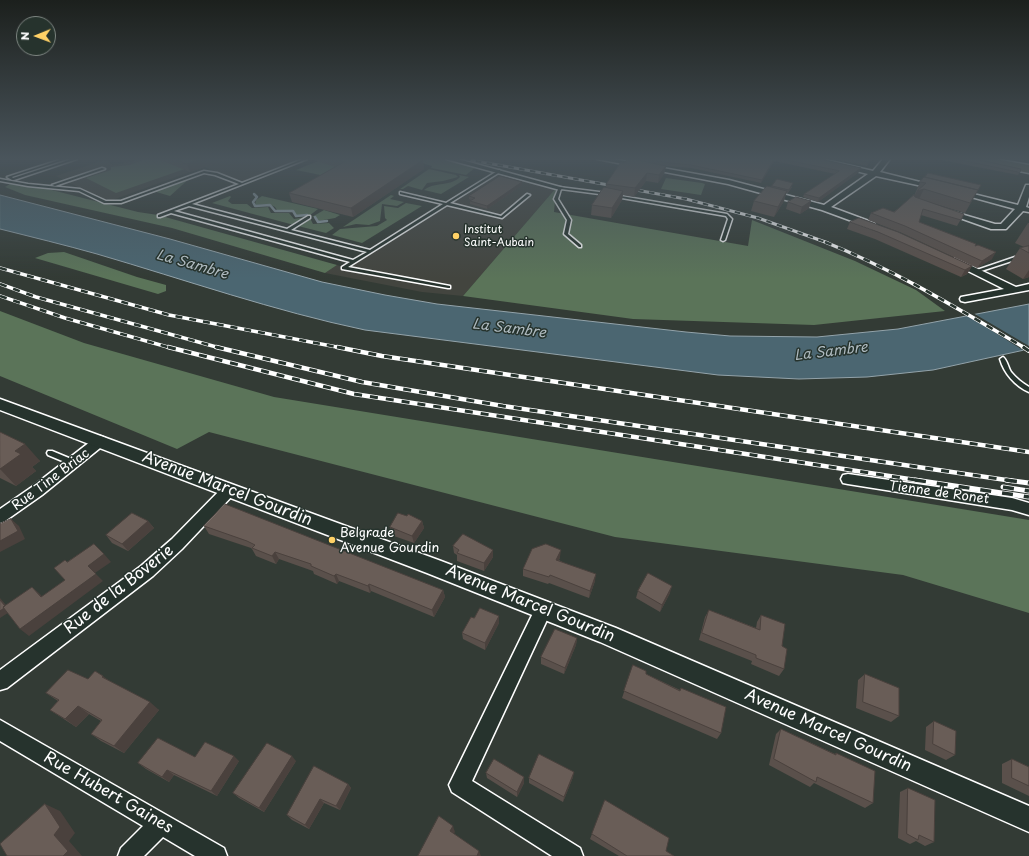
<!DOCTYPE html>
<style>
body{margin:0}
#map{position:relative;width:1029px;height:856px;overflow:hidden;background:#333b35;font-family:"Playpen Sans",sans-serif}
canvas{display:block}
.north{position:absolute;left:16px;top:16px;width:40px;height:40px;box-sizing:border-box;background:#26332d;border:1px solid #7d8581;border-radius:50%;rotate:269deg;font-size:11px;font-weight:700;line-height:16px;text-align:center;color:#fff}
.north::after{content:'';display:block;margin:auto;width:14px;height:18px;background:#ffd166;clip-path:polygon(50% 0,100% 100%,50% 72%,0 100%)}
</style>
<div id="map">
<canvas width="1029" height="856"></canvas>
<div class="north">N</div>
</div>
<script>
const c = document.querySelector('canvas').getContext('2d');
c.lineJoin = 'round';
function fill(path, color) { c.fillStyle = color; c.fill(path, 'evenodd'); }
function trace(path, color, width, dash) { c.strokeStyle = color; c.lineWidth = width; c.lineCap = dash ? 'butt' : 'round'; c.setLineDash(dash || []); c.stroke(path); }
function drawText(font, color, halo, rows, align = 'center') {
  c.font = font + ' "Playpen Sans",sans-serif'; c.lineWidth = 3; c.setLineDash([]); c.textBaseline = 'middle'; c.strokeStyle = halo; c.fillStyle = color; for (const [text, x, y, turn = 0] of rows) {
    c.save(); c.translate(x, y); c.rotate((+turn || 0) * Math.PI / 180); c.textAlign = isNaN(turn) ? turn : align; if (halo) c.strokeText(text, 0, 0); c.fillText(text, 0, 0); c.restore();
  }
}
const built = new Path2D(`
 M 143,159 L 299,159 L 241,182 L 204,167 L 107,202 L 56,176 L 104,160 L 114,165 Z
 M 501,172 L 556,188 L 463,296 L 422,292 L 325,273 L 337,265 L 347,269 Z`);
const green = new Path2D(`
 M 146,159 C 161,159 178,164 193,166 L 116,193 L 86,178 L 111,170 L 111,167 L 130,165 Z
 M 323,159 L 361,159 L 330,177 L 296,170 Z
 M 408,159 L 443,159 L 476,167 L 466,175 L 431,168 L 432,166 Z
 M 429,169 L 456,175 L 458,177 L 443,181 L 427,183 L 422,190 L 408,186 L 403,189 L 400,189 Z
 M 459,175 L 469,177 L 441,194 L 424,190 C 434,182 452,186 460,177 Z
 M 190,178 L 170,196 L 153,191 Z
 M 666,178 L 702,183 L 705,184 L 701,195 L 661,189 Z
 M 10,184 L 44,188 L 138,212 L 158,215 L 337,265 L 325,273 L 172,228 L 25,195 L 5,187 Z
 M 556,188 L 554,212 L 748,246 L 752,220 L 855,261 L 916,290 L 945,311 L 814,325 L 633,319 L 463,296 Z
 M 391,195 L 394,196 L 390,199 L 404,202 L 397,206 L 382,204 L 380,221 L 369,225 L 356,224 L 343,227 Z
 M 230,196 L 231,197 L 228,201 L 232,204 L 247,204 L 252,208 L 268,207 L 271,213 L 289,213 L 294,219 L 306,217 L 294,225 L 212,203 Z
 M 262,196 L 318,209 L 309,216 L 307,214 L 297,216 L 292,210 L 277,210 L 275,207 L 269,204 L 255,205 L 256,200 Z
 M 406,203 L 422,206 L 362,243 L 332,235 L 340,229 L 377,226 L 387,220 L 385,218 L 384,206 L 398,208 Z
 M 324,210 L 340,215 L 335,218 L 318,221 L 316,217 L 312,217 Z
 M 310,218 L 313,224 L 329,223 L 334,228 L 326,233 L 298,226 Z
 M 64,252 L 137,277 L 166,285 L 166,291 L 158,294 L 35,258 L 48,253 Z
 M 0,311 L 84,343 L 274,397 L 1029,520 L 1029,613 L 903,575 L 615,537 L 209,432 L 177,449 L 0,376 Z`);
const water = new Path2D(`
 M 0,195 L 170,239 L 322,282 L 385,295 L 437,304 L 686,332 L 730,336 L 817,337 L 898,329 L 1029,304 L 1029,349 L 933,370 L 867,377 L 799,379 L 718,375 L 365,330 C 274,311 186,280 97,254 C 65,245 32,237 0,229 Z`);
const pier = new Path2D(`
 M 973,313 L 1029,346 L 1029,351 L 1026,352 L 965,314 Z`);
const stream = new Path2D(`
 M 254,194 L 257,197 L 253,202 L 255,206 L 270,205 L 275,211 L 293,211 L 296,216 L 307,215
 M 315,217 L 318,222 L 327,221`);
const service = new Path2D(`
 M 62,159 L 67,159 L 12,177 L 13,178 L 72,159 L 77,159 L 14,180 L 12,180 L 7,177 Z
 M 303,159 L 307,159 L 192,204 L 287,229 L 308,216 L 310,216 L 310,218 L 291,230 L 370,250 L 443,204 L 400,194 L 400,192 L 446,203 L 499,170 L 500,170 L 500,172 L 450,203 L 501,216 L 527,194 L 530,195 L 502,218 L 447,205 L 348,267 L 450,286 L 450,288 L 448,288 L 342,269 L 342,267 L 350,262 L 171,213 L 160,217 L 158,217 L 158,215 L 239,184 L 215,175 L 204,173 L 121,203 L 104,203 L 79,191 L 28,186 L 0,181 L 0,179 L 28,184 L 80,189 L 106,201 L 121,201 L 204,171 L 217,173 L 242,183 ZM 189,206 L 367,252 L 353,260 L 174,211 Z
 M 102,168 L 105,169 L 55,186 L 52,185 Z
 M 559,187 L 607,193 L 609,194 L 607,195 L 561,189 L 558,199 L 571,220 L 568,234 L 581,245 L 581,247 L 579,247 L 564,234 L 567,220 L 554,199 Z
 M 615,195 L 727,214 L 732,219 L 725,240 L 723,241 L 721,240 L 728,219 L 726,216 L 616,197 L 615,197 Z
 M 1029,255 L 1029,257 L 1018,259 L 978,272 L 974,272 L 974,271 L 1015,257 Z
 M 1003,357 C 1007,360 1008,367 1011,372 C 1016,378 1022,383 1029,387 L 1029,392 C 1015,386 1004,373 1000,359 Z
 M 48,451 L 52,451 L 76,461 L 77,463 L 76,465 L 72,465 L 48,455 L 47,453 Z`);
const minor = new Path2D(`
 M 446,159 L 458,159 L 564,188 L 560,190 Z
 M 597,159 L 613,159 L 729,180 L 824,205 L 868,174 L 808,159 L 822,159 L 873,171 L 883,159 L 890,159 L 880,172 L 940,187 L 936,189 L 876,176 L 831,207 L 874,223 L 875,225 L 871,228 L 822,210 L 728,184 Z
 M 1026,185 L 1029,185 L 1029,197 L 1026,207 L 1029,208 L 1029,212 L 1023,211 L 1006,229 L 991,229 L 943,212 L 947,210 L 995,224 L 1001,224 L 1015,209 L 953,192 L 957,190 L 1018,205 Z
 M 955,258 L 1016,287 L 1029,284 L 1029,290 L 965,302 L 961,301 L 960,299 L 961,297 L 1004,289 L 952,263 L 950,261 Z
 M 100,436 L 105,438 L 107,441 L 105,444 L 42,495 L 5,521 L 0,523 L 0,509 L 32,487 L 95,438 Z
 M 848,474 L 1012,498 L 1029,503 L 1029,515 L 1012,510 L 848,484 L 843,483 L 841,479 L 843,475 Z
 M 229,484 L 234,486 L 236,490 L 234,494 L 182,549 L 153,576 L 7,688 L 0,690 L 0,670 L 141,566 L 172,539 L 224,486 Z
 M 544,601 L 550,603 L 552,609 L 472,781 L 580,848 L 583,856 L 552,856 L 452,792 L 449,785 L 538,603 Z
 M 0,720 L 224,848 L 227,856 L 195,856 L 163,837 L 144,856 L 118,856 L 121,848 L 143,826 L 0,741 Z`);
const tertiary = new Path2D(`
 M 0,399 L 441,561 L 616,628 L 1029,806 L 1029,832 L 600,642 L 427,573 L 0,410 Z`);
const primary = new Path2D(`
 M 969,159 L 995,159 L 1029,165 L 1029,173 L 975,162 Z`);
const railFar3 = new Path2D(`
 M 465,159 L 686,199 L 758,218 L 828,243`);
const railFar2 = new Path2D(`
 M 825,242 C 895,270 960,310 1025,348
 M 0,268 L 169,315 L 342,348
 M 0,284 L 36,297 L 220,348
 M 0,296 L 65,318 L 171,348`);
const railFar1 = new Path2D(`
 M 168,347 L 354,394 L 922,481
 M 216,347 L 362,382 L 503,406 L 1013,481
 M 337,347 L 382,356 L 1029,452
 M 1023,347 L 1029,351`);
const rail = new Path2D(`
 M 915,480 L 1029,497
 M 1006,480 L 1029,483
 M 1003,487 L 1029,491`);
const wall = new Path2D(`
 M 158,159 L 228,159 L 190,172 Z
 M 310,159 L 418,159 L 423,160 L 424,169 L 353,217 L 292,202 L 289,193 L 335,167 Z
 M 628,159 L 819,159 L 861,168 L 859,172 L 818,202 L 803,197 L 804,194 L 835,174 L 774,161 L 761,183 L 691,168 L 666,166 L 664,174 L 658,183 L 646,181 L 634,197 L 623,195 L 622,200 L 611,218 L 591,215 L 592,205 L 606,188 L 606,184 L 624,163 Z
 M 832,159 L 872,159 L 867,166 Z
 M 936,159 L 975,159 L 1020,172 L 1018,175 Z
 M 1008,159 L 1024,159 L 1023,161 Z
 M 928,173 L 981,185 L 965,213 L 919,199 L 964,214 L 957,226 L 921,215 L 919,222 L 975,245 L 992,259 L 977,268 L 902,233 L 868,220 L 871,213 L 894,212 L 914,196 L 920,182 L 925,178 Z
 M 522,185 L 487,209 L 470,204 L 470,201 L 471,200 L 469,199 L 469,196 Z
 M 772,186 L 792,187 L 788,193 L 786,193 L 784,201 L 774,217 L 751,211 L 754,201 L 771,187 Z
 M 811,201 L 809,208 L 800,214 L 786,209 L 788,202 Z
 M 850,222 L 972,266 L 967,274 L 961,277 L 875,239 L 847,229 Z
 M 1028,223 L 1029,223 L 1029,277 L 1023,279 L 1006,269 L 1020,248 L 1024,247 L 1015,243 Z
 M 0,432 L 40,461 L 32,467 L 36,471 L 16,486 L 0,478 Z
 M 148,521 L 154,528 L 128,551 L 112,543 L 106,535 Z
 M 422,521 L 424,528 L 414,543 L 391,535 L 390,527 Z
 M 204,526 L 443,590 L 445,597 L 434,617 L 371,591 L 370,593 L 339,581 L 337,584 L 314,574 L 313,571 L 279,559 L 276,564 L 256,556 L 252,549 L 251,548 L 209,534 Z
 M 453,546 L 493,557 L 484,571 L 457,561 L 457,555 L 454,553 Z
 M 560,557 L 559,560 L 595,581 L 589,598 L 549,583 L 548,584 L 523,576 L 523,569 Z
 M 638,591 L 670,593 L 660,612 L 636,598 Z
 M 709,610 L 756,628 L 757,622 L 761,615 L 782,646 L 784,669 L 779,676 L 751,664 L 752,661 L 699,640 L 705,617 Z
 M 474,618 L 499,623 L 485,650 L 463,639 L 462,633 Z
 M 577,638 L 576,645 L 564,674 L 541,664 L 541,657 Z
 M 633,665 L 646,674 L 680,690 L 681,688 L 721,733 L 717,739 L 622,698 Z
 M 865,674 L 899,716 L 891,722 L 856,708 L 858,680 Z
 M 88,679 L 110,682 L 159,710 L 124,753 L 101,741 L 91,734 L 101,721 L 89,714 L 76,727 L 50,710 L 58,701 L 46,693 Z
 M 934,721 L 955,755 L 946,760 L 925,750 L 926,727 Z
 M 781,729 L 835,754 L 836,753 L 873,803 L 865,808 L 814,783 L 810,787 L 769,765 L 776,734 Z
 M 195,757 L 239,761 L 217,796 L 174,775 L 169,782 L 146,769 L 138,763 Z
 M 1012,759 L 1029,767 L 1029,796 L 1002,783 L 1002,764 Z
 M 296,761 L 264,812 L 239,798 L 233,793 Z
 M 486,773 L 524,777 L 524,783 L 517,797 L 487,778 Z
 M 573,777 L 563,802 L 529,783 L 529,778 Z
 M 348,784 L 351,788 L 340,810 L 324,803 L 309,829 L 292,820 L 287,815 Z
 M 908,788 L 934,842 L 925,846 L 916,841 L 910,844 L 898,838 L 900,792 Z
 M 605,800 L 666,851 L 674,856 L 619,856 L 590,839 Z`);
const shadedWall = new Path2D(`
 M 200,159 L 228,159 L 190,172 L 187,164 Z
 M 283,159 L 297,159 L 284,164 Z
 M 774,159 L 774,161 L 761,183 L 762,180 Z
 M 871,159 L 872,159 L 867,166 L 868,162 Z
 M 423,160 L 424,169 L 353,217 L 351,208 Z
 M 666,166 L 664,174 L 658,183 L 659,175 Z
 M 861,168 L 859,172 L 818,202 L 819,198 Z
 M 647,173 L 646,181 L 634,197 L 635,188 Z
 M 522,182 L 522,185 L 487,209 L 487,206 Z
 M 924,189 L 919,199 L 912,200 L 917,191 Z
 M 623,191 L 622,200 L 611,218 L 612,208 Z
 M 787,191 L 784,201 L 774,217 L 778,207 Z
 M 811,201 L 809,208 L 800,214 L 802,207 Z
 M 996,252 L 992,259 L 977,268 L 982,261 Z
 M 972,266 L 967,274 L 961,277 L 965,270 Z
 M 1029,270 L 1029,277 L 1023,279 Z
 M 25,444 L 40,461 L 32,467 L 36,471 L 16,486 L 0,469 L 15,451 Z
 M 11,519 L 19,526 L 25,539 L 0,552 L 0,541 Z
 M 148,521 L 154,528 L 128,551 L 122,544 Z
 M 422,521 L 424,528 L 414,543 L 412,536 Z
 M 493,550 L 493,557 L 484,571 L 484,563 Z
 M 561,550 L 560,557 L 556,567 L 556,560 Z
 M 275,552 L 279,559 L 276,564 L 272,556 Z
 M 104,554 L 111,562 L 95,573 L 88,566 Z
 M 96,574 L 103,581 L 29,636 L 20,629 Z
 M 336,574 L 339,581 L 337,584 L 334,576 Z
 M 596,574 L 595,581 L 589,598 L 590,591 Z
 M 369,584 L 371,591 L 370,593 L 368,586 Z
 M 672,586 L 670,593 L 660,612 L 662,605 Z
 M 32,587 L 40,594 L 49,605 L 41,597 Z
 M 443,590 L 445,597 L 434,617 L 432,610 Z
 M 0,598 L 11,611 L 0,618 Z
 M 499,616 L 499,623 L 485,650 L 485,643 Z
 M 577,638 L 576,645 L 564,674 L 565,668 Z
 M 103,676 L 113,684 L 102,677 Z
 M 150,702 L 159,710 L 124,753 L 114,746 Z
 M 78,706 L 89,714 L 76,727 L 65,719 Z
 M 234,756 L 239,761 L 217,796 L 211,791 Z
 M 292,756 L 296,761 L 264,812 L 259,808 Z
 M 167,770 L 174,775 L 169,782 L 162,777 Z
 M 574,772 L 573,777 L 563,802 L 564,797 Z
 M 524,777 L 524,783 L 517,797 L 517,792 Z
 M 348,784 L 351,788 L 340,810 L 336,806 Z
 M 320,799 L 324,803 L 309,829 L 305,825 Z
 M 45,804 L 60,811 L 75,833 L 69,841 L 82,856 L 63,856 L 54,835 Z
 M 453,826 L 455,832 L 452,837 L 450,831 Z
 M 479,851 L 481,856 L 477,856 Z`);
const building = new Path2D(`
 M 175,159 L 200,159 L 187,164 Z
 M 336,159 L 418,159 L 423,160 L 351,208 L 289,193 L 344,162 Z
 M 628,159 L 633,159 L 666,166 L 659,175 L 647,173 L 635,188 L 606,184 L 621,162 L 624,163 Z
 M 645,159 L 774,159 L 762,180 L 691,165 L 670,163 Z
 M 782,159 L 819,159 L 861,168 L 819,198 L 804,194 L 839,171 Z
 M 852,159 L 871,159 L 868,162 Z
 M 956,159 L 975,159 L 1021,169 L 1020,172 Z
 M 928,173 L 981,185 L 978,190 L 925,177 Z
 M 500,176 L 522,182 L 487,206 L 470,201 L 475,198 L 469,196 Z
 M 924,177 L 978,190 L 970,203 L 924,189 L 917,191 L 926,183 L 920,182 Z
 M 777,179 L 793,183 L 789,190 L 772,186 Z
 M 767,186 L 787,191 L 778,207 L 754,201 Z
 M 604,187 L 623,191 L 612,208 L 592,205 Z
 M 914,195 L 915,197 L 964,214 L 961,220 L 923,209 L 919,222 L 976,244 L 975,246 L 978,245 L 996,252 L 982,261 L 905,226 L 871,213 L 883,208 L 894,212 Z
 M 796,197 L 811,201 L 802,207 L 788,202 Z
 M 859,218 L 898,232 L 972,266 L 965,270 L 878,232 L 850,222 Z
 M 1029,246 L 1029,253 L 1020,248 Z
 M 0,432 L 25,444 L 15,451 L 21,454 L 0,469 Z
 M 225,504 L 443,590 L 432,610 L 369,584 L 368,586 L 336,574 L 334,576 L 311,566 L 311,564 L 275,552 L 272,556 L 252,548 L 255,545 L 247,541 L 204,526 Z
 M 132,513 L 148,521 L 122,544 L 106,535 Z
 M 398,513 L 407,516 L 408,514 L 422,521 L 412,536 L 390,527 Z
 M 11,519 L 18,531 L 0,541 L 0,524 Z
 M 463,534 L 493,550 L 484,563 L 457,553 L 459,550 L 453,546 Z
 M 94,544 L 104,554 L 88,566 L 96,574 L 20,629 L 3,607 L 32,587 L 41,597 L 65,580 L 54,568 L 65,560 L 67,562 Z
 M 546,544 L 561,550 L 556,560 L 596,574 L 590,591 L 550,575 L 549,577 L 523,569 L 532,549 Z
 M 648,573 L 672,586 L 662,605 L 638,591 Z
 M 0,600 L 5,606 L 3,607 L 4,608 L 0,611 Z
 M 480,608 L 499,616 L 485,643 L 462,633 L 471,617 L 474,618 Z
 M 709,610 L 760,630 L 761,615 L 785,624 L 782,646 L 787,649 L 784,669 L 756,658 L 756,655 L 702,633 Z
 M 555,629 L 577,638 L 565,668 L 541,657 Z
 M 633,665 L 646,671 L 646,674 L 680,691 L 681,688 L 726,707 L 721,733 L 624,691 Z
 M 68,670 L 88,679 L 95,671 L 103,676 L 102,677 L 150,702 L 114,746 L 91,734 L 102,720 L 78,706 L 65,719 L 50,710 L 59,700 L 46,693 Z
 M 865,674 L 899,688 L 899,716 L 863,702 Z
 M 934,721 L 956,731 L 955,755 L 933,744 Z
 M 781,729 L 836,755 L 836,753 L 875,771 L 873,803 L 817,777 L 816,782 L 774,759 Z
 M 158,738 L 195,757 L 205,742 L 234,756 L 211,791 L 167,770 L 162,777 L 138,763 Z
 M 267,743 L 292,756 L 259,808 L 233,793 Z
 M 539,754 L 574,772 L 564,797 L 529,778 Z
 M 494,759 L 524,777 L 517,792 L 486,773 Z
 M 1012,759 L 1029,767 L 1029,786 L 1012,778 Z
 M 314,766 L 348,784 L 336,806 L 320,799 L 305,825 L 287,815 Z
 M 908,788 L 935,800 L 934,842 L 919,835 L 918,840 L 907,834 Z
 M 605,800 L 669,838 L 666,851 L 674,856 L 627,856 L 592,834 Z
 M 45,804 L 60,827 L 54,835 L 68,851 L 63,856 L 7,856 L 0,844 Z
 M 439,816 L 453,826 L 450,831 L 479,851 L 477,856 L 418,856 Z`);
const markers = [
 [456,236,4,"#ffd166"],
 [332,540,4,"#ffd166"]
];
const farPoinames = [
 ["Institut",464,230],
 ["Saint-Aubain",464,243]
];
const streetNames = [
 ["Rue Tine Briac",51,480,-37],
 ["Tienne de Ronet",939,493,8]
];
const poiNames = [
 ["Belgrade",340,533],
 ["Avenue Gourdin",340,548]
];
const waterNames = [
 ["La Sambre",192,265,16],
 ["La Sambre",509,329,7],
 ["La Sambre",831,352,-7]
];
const nearStreetnames = [
 ["Avenue Marcel Gourdin",227,489,21],
 ["Rue de la Boverie",119,590,-38],
 ["Avenue Marcel Gourdin",530,604,22],
 ["Avenue Marcel Gourdin",828,731,24],
 ["Rue Hubert Gaines",108,793,30]
];
fill(built, '#43453f');
fill(green, '#5b7459');
fill(water, '#4b6671');
trace(water, '#93a3aa', 1);
fill(pier, '#333b35');
trace(stream, '#93a3aa', 2.5);
trace(service, '#fff', 3);
trace(minor, '#fff', 3);
trace(tertiary, '#fff', 3);
trace(primary, '#fff', 3);
fill(service, '#26332d');
fill(minor, '#26332d');
fill(tertiary, '#26332d');
fill(primary, '#716e59');
trace(railFar3, '#fff', 3);
trace(railFar2, '#fff', 3.5);
trace(railFar1, '#fff', 4.5);
trace(rail, '#fff', 5);
trace(railFar3, '#26332d', 2, [5.5]);
trace(railFar2, '#26332d', 2.5, [7]);
trace(railFar1, '#26332d', 3, [8]);
trace(rail, '#26332d', 3.5, [11]);
fill(wall, '#5a504b');
fill(shadedWall, '#4a413d');
fill(building, '#695d57');
trace(building, '#4a413d', 1);
const sky = c.createLinearGradient(0, 0, 0, 279);
sky.addColorStop(0, '#1c201d');
sky.addColorStop(0.57, '#4a555c');
sky.addColorStop(1, '#4a555c00');
c.fillStyle = sky;
c.fillRect(0, 0, 1029, 279);
for (const [x, y, r, color] of markers) { const dot = new Path2D(); dot.arc(x, y, r, 0, 2 * Math.PI); c.fillStyle = color; c.fill(dot); trace(dot, '#26332d', 1.5); }
drawText('11px', '#fff', '#26332d', farPoinames, 'left');
drawText('13px', '#fff', '#26332d', streetNames);
drawText('13px', '#fff', '#26332d', poiNames, 'left');
drawText('italic 14px', '#aebabf', '#26332d', waterNames);
drawText('16px', '#fff', '#26332d', nearStreetnames);
</script>
